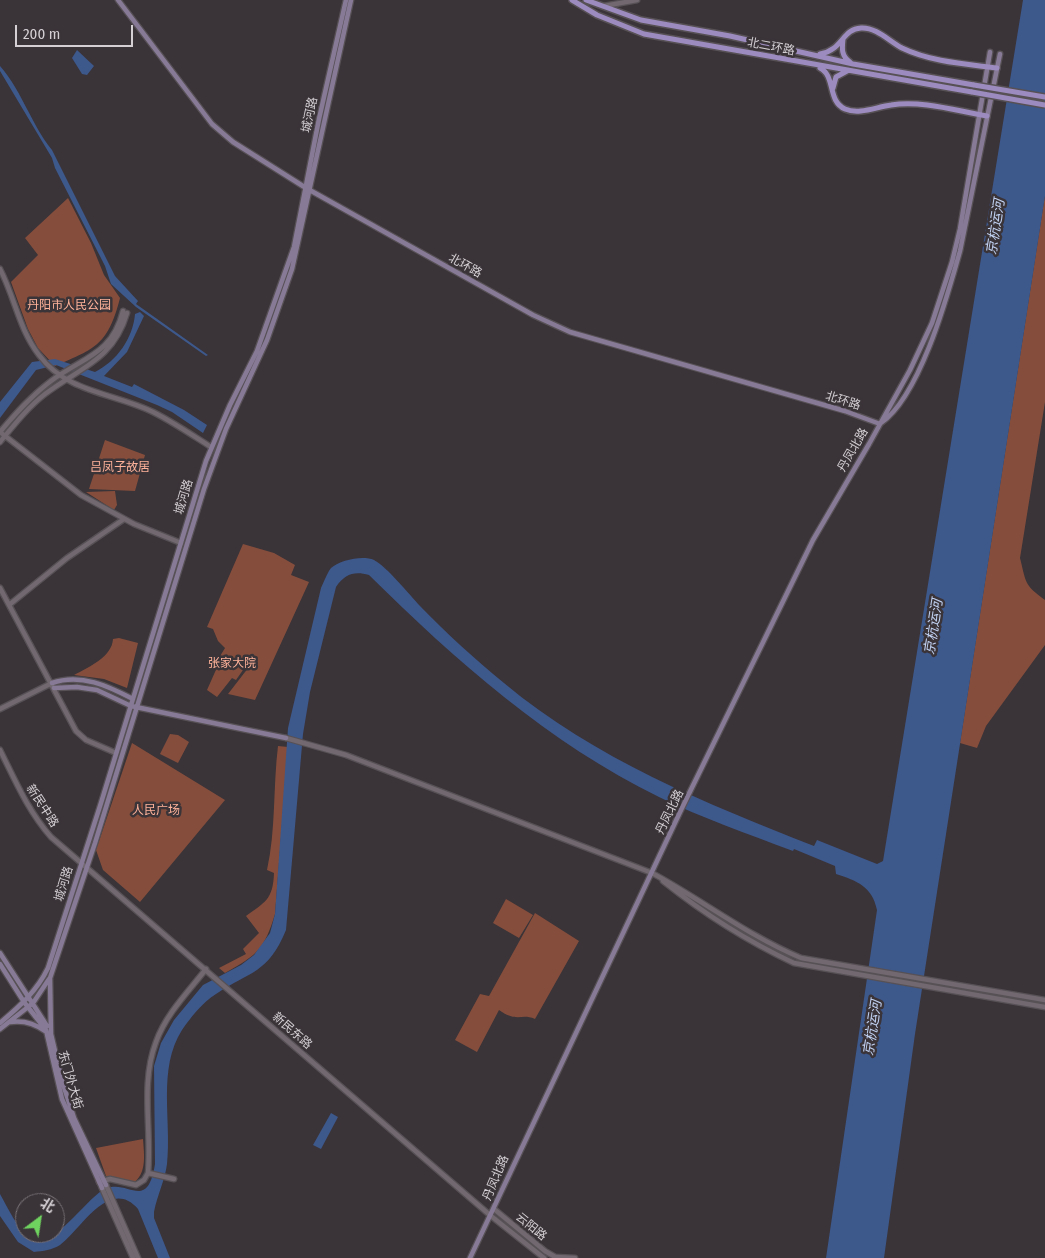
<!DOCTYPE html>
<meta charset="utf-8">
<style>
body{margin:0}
#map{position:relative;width:1045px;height:1258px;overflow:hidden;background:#3a3338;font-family:"Fira Sans Condensed","Noto Sans SC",sans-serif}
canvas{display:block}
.north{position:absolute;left:15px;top:1193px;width:50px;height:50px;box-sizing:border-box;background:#3a3338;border:1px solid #787276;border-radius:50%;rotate:31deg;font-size:14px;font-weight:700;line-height:20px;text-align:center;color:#d4d0d4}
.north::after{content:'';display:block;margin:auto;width:18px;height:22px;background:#6fd35f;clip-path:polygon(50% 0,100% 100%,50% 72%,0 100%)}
.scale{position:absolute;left:15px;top:25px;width:118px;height:22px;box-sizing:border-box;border:2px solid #d4d0d4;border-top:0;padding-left:6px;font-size:15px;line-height:18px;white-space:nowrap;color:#d4d0d4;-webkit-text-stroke:4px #3a3338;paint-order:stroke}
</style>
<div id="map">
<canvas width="1045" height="1258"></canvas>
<div class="north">北</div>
<div class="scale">200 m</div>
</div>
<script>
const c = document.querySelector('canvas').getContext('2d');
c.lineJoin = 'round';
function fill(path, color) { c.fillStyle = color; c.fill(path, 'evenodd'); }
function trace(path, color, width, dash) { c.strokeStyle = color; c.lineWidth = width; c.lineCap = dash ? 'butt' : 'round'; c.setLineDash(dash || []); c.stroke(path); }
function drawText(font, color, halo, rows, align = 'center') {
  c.font = font + ' "Fira Sans Condensed","Noto Sans SC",sans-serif'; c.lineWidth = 5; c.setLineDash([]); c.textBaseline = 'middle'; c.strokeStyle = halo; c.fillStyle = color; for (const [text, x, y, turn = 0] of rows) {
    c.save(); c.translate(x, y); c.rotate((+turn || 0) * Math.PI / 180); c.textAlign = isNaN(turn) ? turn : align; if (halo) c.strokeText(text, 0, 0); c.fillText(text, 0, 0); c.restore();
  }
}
const green = new Path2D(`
 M 1045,195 L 1045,402 L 1020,558 C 1026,582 1024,585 1045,600 L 1045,645 L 986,726 L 977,748 L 960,743 Z
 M 68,198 L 91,243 L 104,275 L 120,298 C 108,344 97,348 55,366 L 38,348 L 28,329 L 11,282 L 38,255 L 25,238 Z
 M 105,440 L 145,455 L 135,491 L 89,489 Z
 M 115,491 L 117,505 L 114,510 L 86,492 Z
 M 243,544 L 274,553 L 295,565 L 291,575 L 309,582 L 255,700 L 228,694 L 252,663 L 254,658 L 252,657 L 236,680 L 232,678 L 217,697 L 207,690 L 219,663 L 217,661 L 225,648 L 218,641 L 213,629 L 207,627 Z
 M 119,638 L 138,643 L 127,688 L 104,679 L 74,675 C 89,667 112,657 113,639 Z
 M 170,734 L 178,735 L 189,742 L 178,763 L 160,754 Z
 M 132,743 L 225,800 L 140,902 L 103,870 L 96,850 Z
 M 278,746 L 288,747 L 275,914 C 264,950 257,955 225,973 L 219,968 L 246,954 L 243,949 L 259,933 L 246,916 C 265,902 273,900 274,873 L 267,870 C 276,830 273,786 278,746 Z
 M 506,899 L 533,915 L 519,938 L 493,923 Z
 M 535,913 L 579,941 L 535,1019 C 521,1013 517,1023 499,1010 L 477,1052 L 455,1040 L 480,994 L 489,996 Z
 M 143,1139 C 144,1154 147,1171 135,1182 L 106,1176 L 96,1148 Z`);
const water = new Path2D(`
 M 1023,0 L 1045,0 L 1045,196 L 915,1034 L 884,1258 L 826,1258 L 877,910 C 872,886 857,881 836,874 L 835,866 L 794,849 L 793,851 C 748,834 702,818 659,797 C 549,743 456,661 369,575 C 354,571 345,574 336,587 L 310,692 L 303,734 L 286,930 C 268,974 250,971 216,994 C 202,1003 191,1017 182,1030 C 157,1069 172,1121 167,1164 C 165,1180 157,1196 154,1212 L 154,1218 L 170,1258 L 158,1258 L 138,1209 C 109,1176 80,1231 60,1245 C 52,1250 43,1251 34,1252 L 18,1242 L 0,1216 L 0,1194 C 8,1208 17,1228 30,1239 C 49,1255 88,1196 105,1189 C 128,1178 147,1213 155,1164 L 154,1066 L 161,1043 L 174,1020 L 203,985 L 241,965 L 254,955 L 270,933 L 275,914 L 288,728 L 321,588 C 324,582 327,573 331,568 C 340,560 363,555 374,560 C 386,566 410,595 420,606 C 446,633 475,659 504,683 C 595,759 705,803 814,846 L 817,840 L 877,864 L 883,861 Z
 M 77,50 L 94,66 L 87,75 L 82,74 L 72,58 Z
 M 0,66 C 22,91 31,124 52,150 L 115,276 L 138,301 L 136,304 L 208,355 L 206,356 L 136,307 L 111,284 L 105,266 L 55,168 L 52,158 L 0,71 Z
 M 140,312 L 144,316 L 127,352 L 104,376 L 132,387 L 134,384 L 184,410 L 207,425 L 203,433 L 172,412 L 157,405 L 56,365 L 36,370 L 0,418 L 0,402 L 32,362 L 55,359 L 95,372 C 117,361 133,338 135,314 Z
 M 331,1113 L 338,1117 L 321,1149 L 313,1145 Z`);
const tertiary = new Path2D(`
 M 604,6 L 637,0
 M 0,269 C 15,298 19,329 39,355 C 67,393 114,393 153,412 C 173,422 192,435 211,447
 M 123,311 C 112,355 83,357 51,381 C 31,396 16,413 0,432 L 81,495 L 134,524 L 181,543
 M 0,442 C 14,425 28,407 45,394 C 81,367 113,360 127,313
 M 0,588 L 76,731 L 86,740 L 116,753
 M 9,605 L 67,558 L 124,519
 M 0,709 L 52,683
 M 286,738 L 346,755 L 652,873 C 702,900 748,936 801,958 L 1045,1000
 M 0,750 C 15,780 28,811 51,837 L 491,1216 L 544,1258
 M 663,881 C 703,913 747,941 794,963 L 1045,1007
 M 148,1173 C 152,1130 140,1084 156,1042 C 166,1014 188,992 206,969
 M 99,1182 L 110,1179 L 136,1185 L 144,1180 L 148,1173 L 174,1179
 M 106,1185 L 138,1258
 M 102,1188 L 133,1258
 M 494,1209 L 545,1251 L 557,1258
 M 556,1257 L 575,1258`);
const secondary = new Path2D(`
 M 118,0 L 212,124 L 233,142 L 306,188 L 533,315 L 570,332 L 845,411 L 880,424
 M 881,423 C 920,396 947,297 960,251 L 1000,54
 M 52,683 C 81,673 108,686 133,699
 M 54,688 L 77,687 L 97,690 L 131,706 L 286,738
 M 0,953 L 47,1026
 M 0,964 L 24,1002 L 46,1030 L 62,1099 L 102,1188
 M 10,1022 C 23,1020 34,1023 45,1031
 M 0,1023 C 19,1007 37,991 48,968 L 101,803 L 206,461 L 230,405 L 257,351 L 294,247 L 319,119 L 346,0
 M 0,1029 L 33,1003 L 49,979
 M 106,1185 L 74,1118 L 62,1081 L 51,1034 L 50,978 L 95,843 L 204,489 L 226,429 L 267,340 L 292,269 L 351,0
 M 470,1258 L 681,810 L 813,540 L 869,444 L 910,370 L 932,323 L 952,262 L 960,229 L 990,52`);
const primary = new Path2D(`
 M 572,0 L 597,15 L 644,34 L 972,92
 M 586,0 L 641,20 L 730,36 L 853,64 L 974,85
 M 843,39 C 842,48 841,56 850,62
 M 820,54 C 843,50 842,29 861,28 C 876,27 889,41 902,48 C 931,62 966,64 997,68
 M 820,68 C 836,76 827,101 845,109 C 859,115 876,107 891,105 C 922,100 957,111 987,116
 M 833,88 L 836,77 L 847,71`);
const primaryBridge = new Path2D(`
 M 974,85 L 1045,97
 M 972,92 L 1045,105`);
const streetNames = [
 ["北二环路",771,47,11],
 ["城河路",310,115,-78],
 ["北环路",465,266,29],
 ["北环路",843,401,17],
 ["丹凤北路",853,450,-60],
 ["城河路",184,497,-73],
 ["新民中路",42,806,57],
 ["丹凤北路",670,812,-64],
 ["城河路",64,884,-73],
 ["新民东路",292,1031,41],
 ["东门外大街",70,1080,74],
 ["丹凤北路",496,1178,-67],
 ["云阳路",531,1227,39]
];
const parkNames = [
 ["丹阳市人民公园",69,306],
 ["吕凤子故居",120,468],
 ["张家大院",232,664],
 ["人民广场",156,811]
];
const waterNames = [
 ["京杭运河",996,227,-81],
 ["京杭运河",934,627,-81],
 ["京杭运河",873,1028,-81]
];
fill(green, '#854e3c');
fill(water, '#3d588b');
trace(tertiary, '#575156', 7);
trace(secondary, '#575156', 7);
trace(primary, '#575156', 8);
trace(tertiary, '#71696f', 4.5);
trace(secondary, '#877a97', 4.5);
trace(primary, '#9c8bbe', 5);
trace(primaryBridge, '#575156', 8, []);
trace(primaryBridge, '#9c8bbe', 5);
drawText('12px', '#d4d0d4', '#3a3338', streetNames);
drawText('12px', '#ffb39a', '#3a3338', parkNames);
drawText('italic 14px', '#c0d1f1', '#3a3338', waterNames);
</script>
